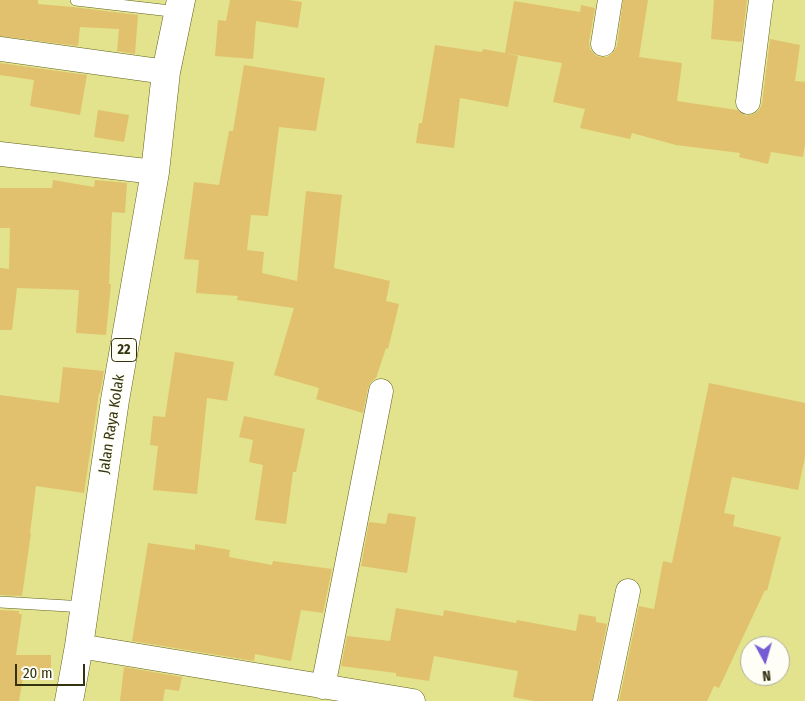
<!DOCTYPE html>
<style>
body{margin:0}
#map{position:relative;width:805px;height:701px;overflow:hidden;background:#e2e38c;font-family:"Fira Sans Condensed",sans-serif}
canvas{display:block}
.north{position:absolute;left:740px;top:636px;width:50px;height:50px;box-sizing:border-box;background:#fefef6;border:1px solid #adad99;border-radius:50%;rotate:174deg;font-size:14px;font-weight:700;line-height:20px;text-align:center;color:#33330e}
.north::after{content:'';display:block;margin:auto;width:18px;height:22px;background:#755cd6;clip-path:polygon(50% 0,100% 100%,50% 72%,0 100%)}
.scale{position:absolute;left:15px;top:664px;width:70px;height:22px;box-sizing:border-box;border:2px solid #33330e;border-top:0;padding-left:6px;font-size:15px;line-height:18px;white-space:nowrap;color:#33330e;-webkit-text-stroke:4px #fefef6;paint-order:stroke}
</style>
<div id="map">
<canvas width="805" height="701"></canvas>
<div class="north">N</div>
<div class="scale">20 m</div>
</div>
<script>
const c = document.querySelector('canvas').getContext('2d');
c.lineJoin = 'round';
function fill(path, color) { c.fillStyle = color; c.fill(path, 'evenodd'); }
function trace(path, color, width, dash) { c.strokeStyle = color; c.lineWidth = width; c.lineCap = dash ? 'butt' : 'round'; c.setLineDash(dash || []); c.stroke(path); }
function drawText(font, color, halo, rows, align = 'center') {
  c.font = font + ' "Fira Sans Condensed",sans-serif'; c.lineWidth = 4; c.setLineDash([]); c.textBaseline = 'middle'; c.strokeStyle = halo; c.fillStyle = color; for (const [text, x, y, turn = 0] of rows) {
    c.save(); c.translate(x, y); c.rotate((+turn || 0) * Math.PI / 180); c.textAlign = isNaN(turn) ? turn : align; if (halo) c.strokeText(text, 0, 0); c.fillText(text, 0, 0); c.restore();
  }
}
const building = new Path2D(`
 M 0,0 L 38,0 L 38,4 L 73,7 L 138,15 L 135,54 L 117,51 L 119,29 L 80,27 L 78,46 L 0,36 Z
 M 230,0 L 289,0 L 302,2 L 298,28 L 256,21 L 253,59 L 215,56 L 218,20 L 226,21 Z
 M 623,0 L 648,0 L 639,57 L 682,63 L 677,101 L 737,110 L 746,116 L 754,114 L 759,110 L 762,104 L 770,39 L 800,45 L 795,81 L 805,82 L 805,145 L 803,157 L 771,152 L 768,164 L 739,157 L 740,153 L 676,145 L 632,133 L 630,139 L 580,128 L 585,109 L 553,102 L 562,63 L 505,53 L 518,56 L 508,107 L 460,98 L 454,148 L 416,143 L 419,123 L 422,123 L 435,45 L 482,52 L 483,49 L 505,53 L 514,1 L 580,12 L 581,5 L 595,8 L 589,42 L 590,49 L 595,55 L 600,57 L 607,57 L 613,53 L 617,46 Z
 M 714,0 L 747,0 L 742,42 L 711,39 Z
 M 0,63 L 87,75 L 80,115 L 30,106 L 34,80 L 0,75 Z
 M 244,65 L 325,78 L 316,131 L 279,127 L 268,216 L 251,215 L 247,250 L 264,252 L 262,273 L 297,281 L 306,191 L 342,195 L 334,268 L 390,281 L 386,301 L 399,304 L 388,349 L 386,348 L 376,378 L 371,382 L 368,388 L 363,413 L 316,399 L 319,388 L 274,375 L 294,308 L 237,300 L 238,296 L 196,293 L 199,260 L 184,259 L 194,182 L 219,185 L 229,131 L 233,131 Z
 M 98,110 L 129,115 L 124,142 L 94,137 Z
 M 53,180 L 94,187 L 95,180 L 127,183 L 125,213 L 112,212 L 109,284 L 111,284 L 106,335 L 76,333 L 79,290 L 17,288 L 12,330 L 0,330 L 0,268 L 9,269 L 10,228 L 0,228 L 0,188 L 52,188 Z
 M 175,352 L 234,362 L 227,401 L 207,398 L 197,494 L 153,490 L 158,446 L 150,445 L 153,416 L 165,417 Z
 M 63,367 L 104,371 L 100,393 L 99,393 L 84,493 L 36,486 L 30,533 L 31,533 L 22,596 L 0,595 L 0,395 L 59,403 Z
 M 709,383 L 805,403 L 805,457 L 798,490 L 732,477 L 724,513 L 735,515 L 733,526 L 781,537 L 767,591 L 765,590 L 719,688 L 714,686 L 707,701 L 619,701 L 639,606 L 654,609 L 663,561 L 672,563 Z
 M 244,416 L 305,429 L 296,472 L 293,472 L 286,524 L 255,520 L 263,465 L 249,462 L 253,440 L 239,437 Z
 M 388,513 L 416,517 L 407,573 L 361,566 L 369,522 L 386,524 Z
 M 148,543 L 195,550 L 195,544 L 230,550 L 229,557 L 272,565 L 273,561 L 332,569 L 323,613 L 301,610 L 291,661 L 255,654 L 254,661 L 132,641 Z
 M 396,608 L 443,616 L 444,610 L 516,623 L 517,620 L 576,631 L 579,614 L 596,617 L 596,622 L 607,624 L 592,701 L 534,701 L 513,697 L 518,671 L 434,656 L 429,681 L 396,676 L 396,673 L 341,666 L 347,636 L 390,641 Z
 M 0,610 L 19,611 L 19,614 L 22,614 L 16,655 L 51,655 L 51,678 L 23,678 L 19,701 L 0,701 Z
 M 124,667 L 182,677 L 179,691 L 165,689 L 163,701 L 120,701 Z`);
const lane = new Path2D(`
 M 76,0 L 179,12
 M 0,602 L 85,607`);
const street = new Path2D(`
 M 603,44 L 610,0
 M 0,49 L 166,72
 M 748,102 L 761,0
 M 0,154 L 155,172
 M 79,646 L 413,701
 M 323,687 L 381,391
 M 605,701 L 628,591`);
const highway = new Path2D(`
 M 69,701 L 79,646 L 115,400 L 155,172 L 166,72 L 181,0`);
const shields = [
 [124,350,25]
];
const shieldNames = [
 ["22",124,350]
];
const streetNames = [
 ["Jalan Raya Kolak",112,424,-81]
];
fill(building, '#e1c16e');
trace(lane, '#61601d', 12);
trace(street, '#61601d', 25);
trace(highway, '#61601d', 29);
trace(lane, '#fff', 11);
trace(street, '#fff', 24);
trace(highway, '#fff', 28);
for (const [x, y, w] of shields) { const box = new Path2D(); box.roundRect(x - w / 2, y - 11.5, w, 23, 4); c.fillStyle = '#fefef6'; c.fill(box); trace(box, '#33330e', 1); }
drawText('bold 14px', '#33330e', null, shieldNames);
drawText('15px', '#33330e', '#fefef6', streetNames);
</script>
